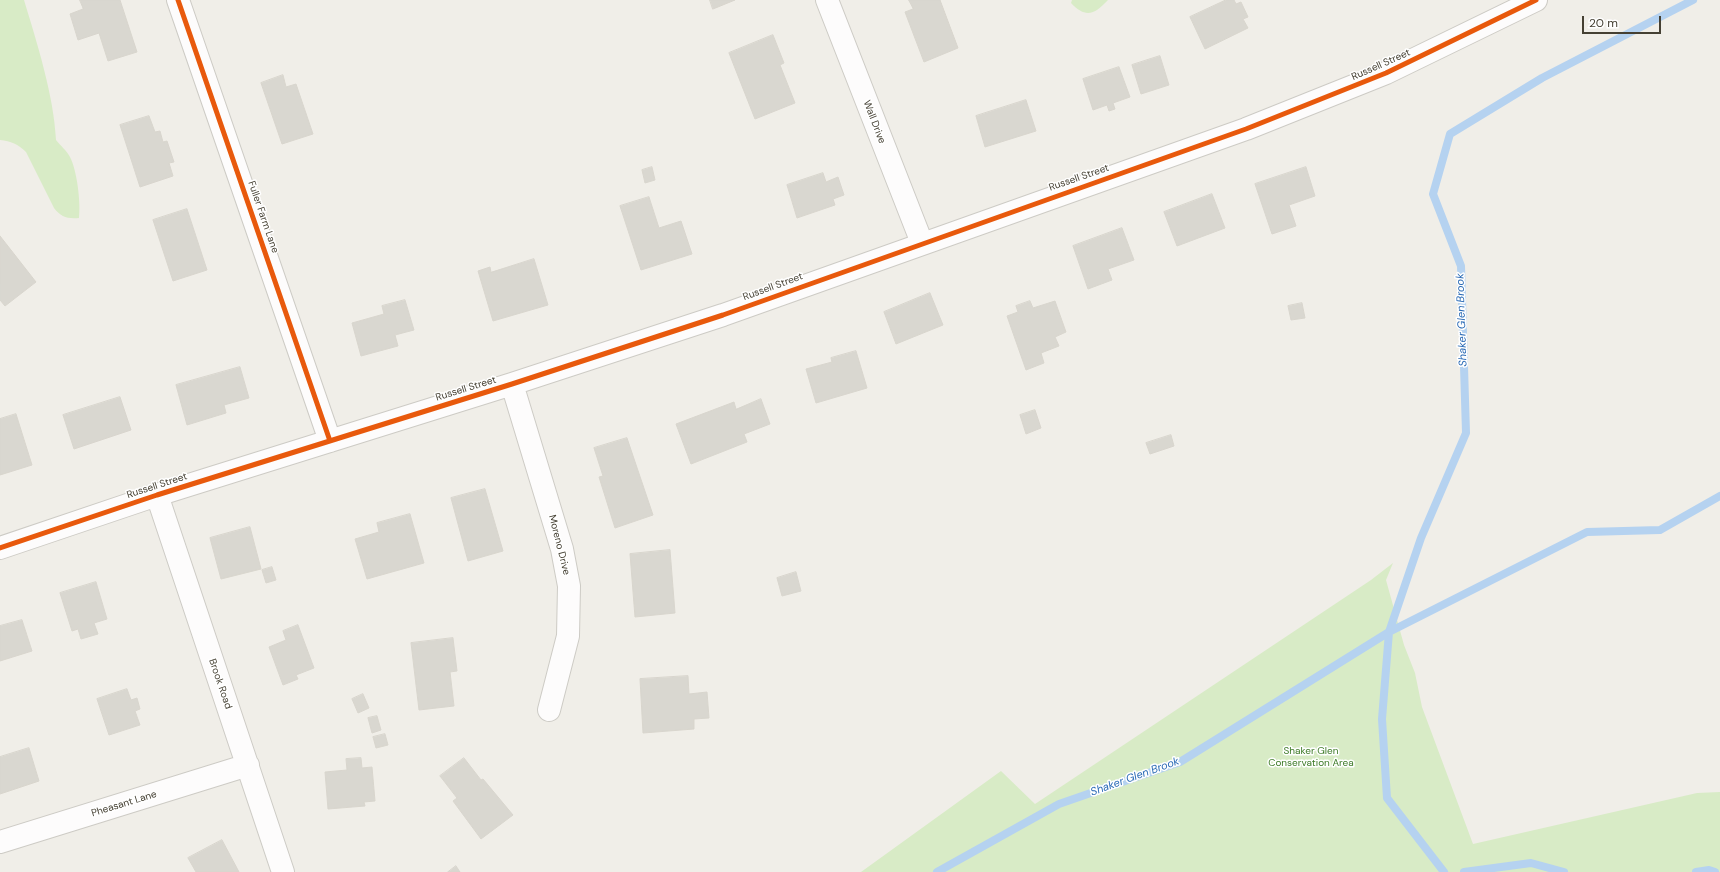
<!DOCTYPE html>
<style>
body{margin:0}
#map{position:relative;width:1720px;height:872px;overflow:hidden;background:#f0eee8;font-family:"DM Sans",sans-serif}
canvas{display:block}
.scale{position:absolute;left:1582px;top:16px;width:79px;height:18px;box-sizing:border-box;border:2px solid #454033;border-top:0;padding-left:5px;font-size:12px;line-height:14px;white-space:nowrap;color:#454033;-webkit-text-stroke:3px #fff;paint-order:stroke}
</style>
<div id="map">
<canvas width="1720" height="872"></canvas>
<div class="scale">20 m</div>
</div>
<script>
const c = document.querySelector('canvas').getContext('2d');
c.lineJoin = 'round';
function fill(path, color) { c.fillStyle = color; c.fill(path, 'evenodd'); }
function trace(path, color, width, dash) { c.strokeStyle = color; c.lineWidth = width; c.lineCap = dash ? 'butt' : 'round'; c.setLineDash(dash || []); c.stroke(path); }
function drawText(font, color, halo, rows, align = 'center') {
  c.font = font + ' "DM Sans",sans-serif'; c.lineWidth = 3; c.setLineDash([]); c.textBaseline = 'middle'; c.strokeStyle = halo; c.fillStyle = color; for (const [text, x, y, turn = 0] of rows) {
    c.save(); c.translate(x, y); c.rotate((+turn || 0) * Math.PI / 180); c.textAlign = isNaN(turn) ? turn : align; if (halo) c.strokeText(text, 0, 0); c.fillText(text, 0, 0); c.restore();
  }
}
const green = new Path2D(`
 M 0,0 L 24,0 C 37,43 54,96 56,140 C 60,145 67,151 70,157 C 77,170 81,203 79,218 C 67,219 61,217 54,208 L 26,152 C 18,144 11,141 0,140 Z
 M 1072,0 L 1108,0 C 1095,14 1086,19 1071,3 Z
 M 1393,563 L 1386,580 L 1404,645 L 1415,673 L 1422,707 L 1473,844 L 1697,793 L 1720,792 L 1720,872 L 861,872 L 1001,771 L 1035,804 L 1371,580 Z`);
const stream = new Path2D(`
 M 937,872 L 1059,804 L 1180,762 L 1389,632 L 1587,532 L 1660,530 L 1720,496
 M 1444,872 L 1387,798 L 1382,719 L 1389,632 L 1421,538 L 1466,433 L 1461,266 L 1433,194 L 1450,134 L 1542,78 L 1693,0
 M 1464,872 L 1531,863 L 1564,872
 M 1696,872 L 1709,870 L 1715,872`);
const building = new Path2D(`
 M 80,0 L 120,0 L 137,52 L 108,61 L 99,33 L 78,40 L 70,14 L 83,9 Z
 M 710,0 L 735,0 L 713,9 Z
 M 909,0 L 940,0 L 958,48 L 924,62 L 905,12 L 913,9 Z
 M 1226,0 L 1234,0 L 1236,4 L 1241,2 L 1248,17 L 1243,19 L 1248,28 L 1205,49 L 1190,17 Z
 M 773,35 L 784,63 L 780,65 L 795,103 L 755,119 L 729,53 Z
 M 1160,56 L 1169,85 L 1141,94 L 1132,65 Z
 M 1119,67 L 1130,97 L 1113,103 L 1115,109 L 1109,111 L 1107,105 L 1093,110 L 1083,79 Z
 M 283,75 L 286,87 L 296,84 L 313,134 L 282,144 L 261,83 Z
 M 1026,100 L 1036,131 L 985,147 L 976,116 Z
 M 149,116 L 155,132 L 160,131 L 163,142 L 167,141 L 174,162 L 169,163 L 173,176 L 140,187 L 120,125 Z
 M 652,167 L 655,180 L 645,183 L 642,170 Z
 M 1306,167 L 1315,196 L 1289,205 L 1296,226 L 1272,234 L 1255,184 Z
 M 823,173 L 826,182 L 838,177 L 844,195 L 833,199 L 835,205 L 797,218 L 787,185 Z
 M 1212,194 L 1225,228 L 1177,246 L 1164,212 Z
 M 649,197 L 659,228 L 681,221 L 692,254 L 641,270 L 620,206 Z
 M 187,209 L 207,270 L 173,281 L 153,220 Z
 M 1122,228 L 1134,260 L 1108,269 L 1112,280 L 1088,289 L 1073,246 Z
 M 0,236 L 36,282 L 5,306 L 0,300 Z
 M 534,259 L 548,305 L 493,321 L 478,271 L 490,267 L 491,272 Z
 M 930,293 L 943,325 L 896,344 L 884,312 Z
 M 405,300 L 414,330 L 395,335 L 398,346 L 361,356 L 352,323 L 384,314 L 382,306 Z
 M 1030,301 L 1033,308 L 1055,301 L 1066,332 L 1055,337 L 1059,346 L 1041,353 L 1044,363 L 1026,370 L 1007,316 L 1018,312 L 1016,306 Z
 M 1302,303 L 1305,318 L 1291,320 L 1288,306 Z
 M 856,351 L 867,388 L 816,403 L 806,369 L 832,362 L 831,358 Z
 M 240,367 L 249,398 L 224,405 L 226,413 L 187,425 L 176,385 Z
 M 120,397 L 131,430 L 74,449 L 63,415 Z
 M 761,399 L 770,424 L 744,434 L 747,442 L 691,464 L 676,424 L 734,402 L 736,409 Z
 M 1035,410 L 1041,428 L 1026,434 L 1020,415 Z
 M 16,414 L 32,465 L 0,475 L 0,419 Z
 M 1171,435 L 1174,446 L 1150,454 L 1146,443 Z
 M 627,438 L 653,515 L 615,528 L 599,477 L 603,476 L 594,448 Z
 M 485,489 L 503,551 L 468,561 L 451,498 Z
 M 410,514 L 424,563 L 367,579 L 355,539 L 379,532 L 377,523 Z
 M 250,527 L 261,569 L 221,579 L 210,538 Z
 M 670,550 L 675,613 L 635,617 L 630,554 Z
 M 272,567 L 276,580 L 266,583 L 262,570 Z
 M 796,572 L 801,591 L 782,596 L 777,578 Z
 M 96,582 L 107,619 L 94,623 L 98,634 L 81,639 L 78,629 L 72,631 L 60,593 Z
 M 22,620 L 32,651 L 0,661 L 0,626 Z
 M 298,625 L 314,668 L 296,675 L 298,679 L 283,685 L 269,647 L 286,640 L 283,631 Z
 M 453,638 L 457,671 L 450,672 L 454,706 L 419,710 L 411,643 Z
 M 688,676 L 689,694 L 707,692 L 709,718 L 694,719 L 694,729 L 643,733 L 640,679 Z
 M 127,689 L 131,700 L 137,698 L 140,709 L 135,711 L 140,725 L 109,735 L 97,699 Z
 M 363,694 L 369,708 L 358,713 L 352,699 Z
 M 377,716 L 381,730 L 372,733 L 368,718 Z
 M 385,734 L 388,745 L 376,748 L 373,737 Z
 M 29,748 L 39,781 L 0,794 L 0,757 Z
 M 361,758 L 362,768 L 372,767 L 375,801 L 364,802 L 365,806 L 328,809 L 325,772 L 347,770 L 346,759 Z
 M 464,758 L 481,780 L 483,779 L 513,815 L 481,839 L 453,801 L 457,798 L 440,776 Z
 M 222,840 L 239,872 L 196,872 L 188,858 Z
 M 456,866 L 460,872 L 448,872 Z`);
const minor = new Path2D(`
 M 178,0 L 330,441
 M 827,0 L 922,243
 M 512,384 L 562,549 L 569,586 L 568,636 L 549,710
 M 157,495 L 283,872
 M 0,548 L 157,495 L 512,384 L 723,315 L 1246,129 L 1386,73 L 1536,0
 M 0,842 L 248,765`);
const cycleway = new Path2D(`
 M 178,0 L 330,441
 M 0,548 L 157,495 L 512,384 L 723,315 L 1246,129 L 1386,73 L 1536,0`);
const streetNames = [
 ["Russell Street",1381,65,-24],
 ["Wall Drive",874,122,69],
 ["Russell Street",1079,178,-19],
 ["Fuller Farm Lane",263,217,71],
 ["Russell Street",773,287,-20],
 ["Russell Street",466,389,-17],
 ["Russell Street",157,486,-18],
 ["Moreno Drive",559,545,76],
 ["Brook Road",220,684,71],
 ["Pheasant Lane",124,804,-17]
];
const parkNames = [
 ["Shaker Glen",1311,751],
 ["Conservation Area",1311,763]
];
const waterNames = [
 ["Shaker Glen Brook",1462,320,-92],
 ["Shaker Glen Brook",1135,777,-20]
];
fill(green, '#d8ebc6');
trace(stream, '#b5d2f0', 8);
fill(building, '#d9d7d0');
trace(building, '#d8d5cd', 1);
trace(minor, '#cdcbc5', 24);
trace(minor, '#fdfcfc', 22);
trace(cycleway, '#e8590c', 5);
drawText('10px', '#454033', '#fff', streetNames);
drawText('10px', '#3b7925', '#fff', parkNames);
drawText('italic 11px', '#2869b5', '#fff', waterNames);
</script>
